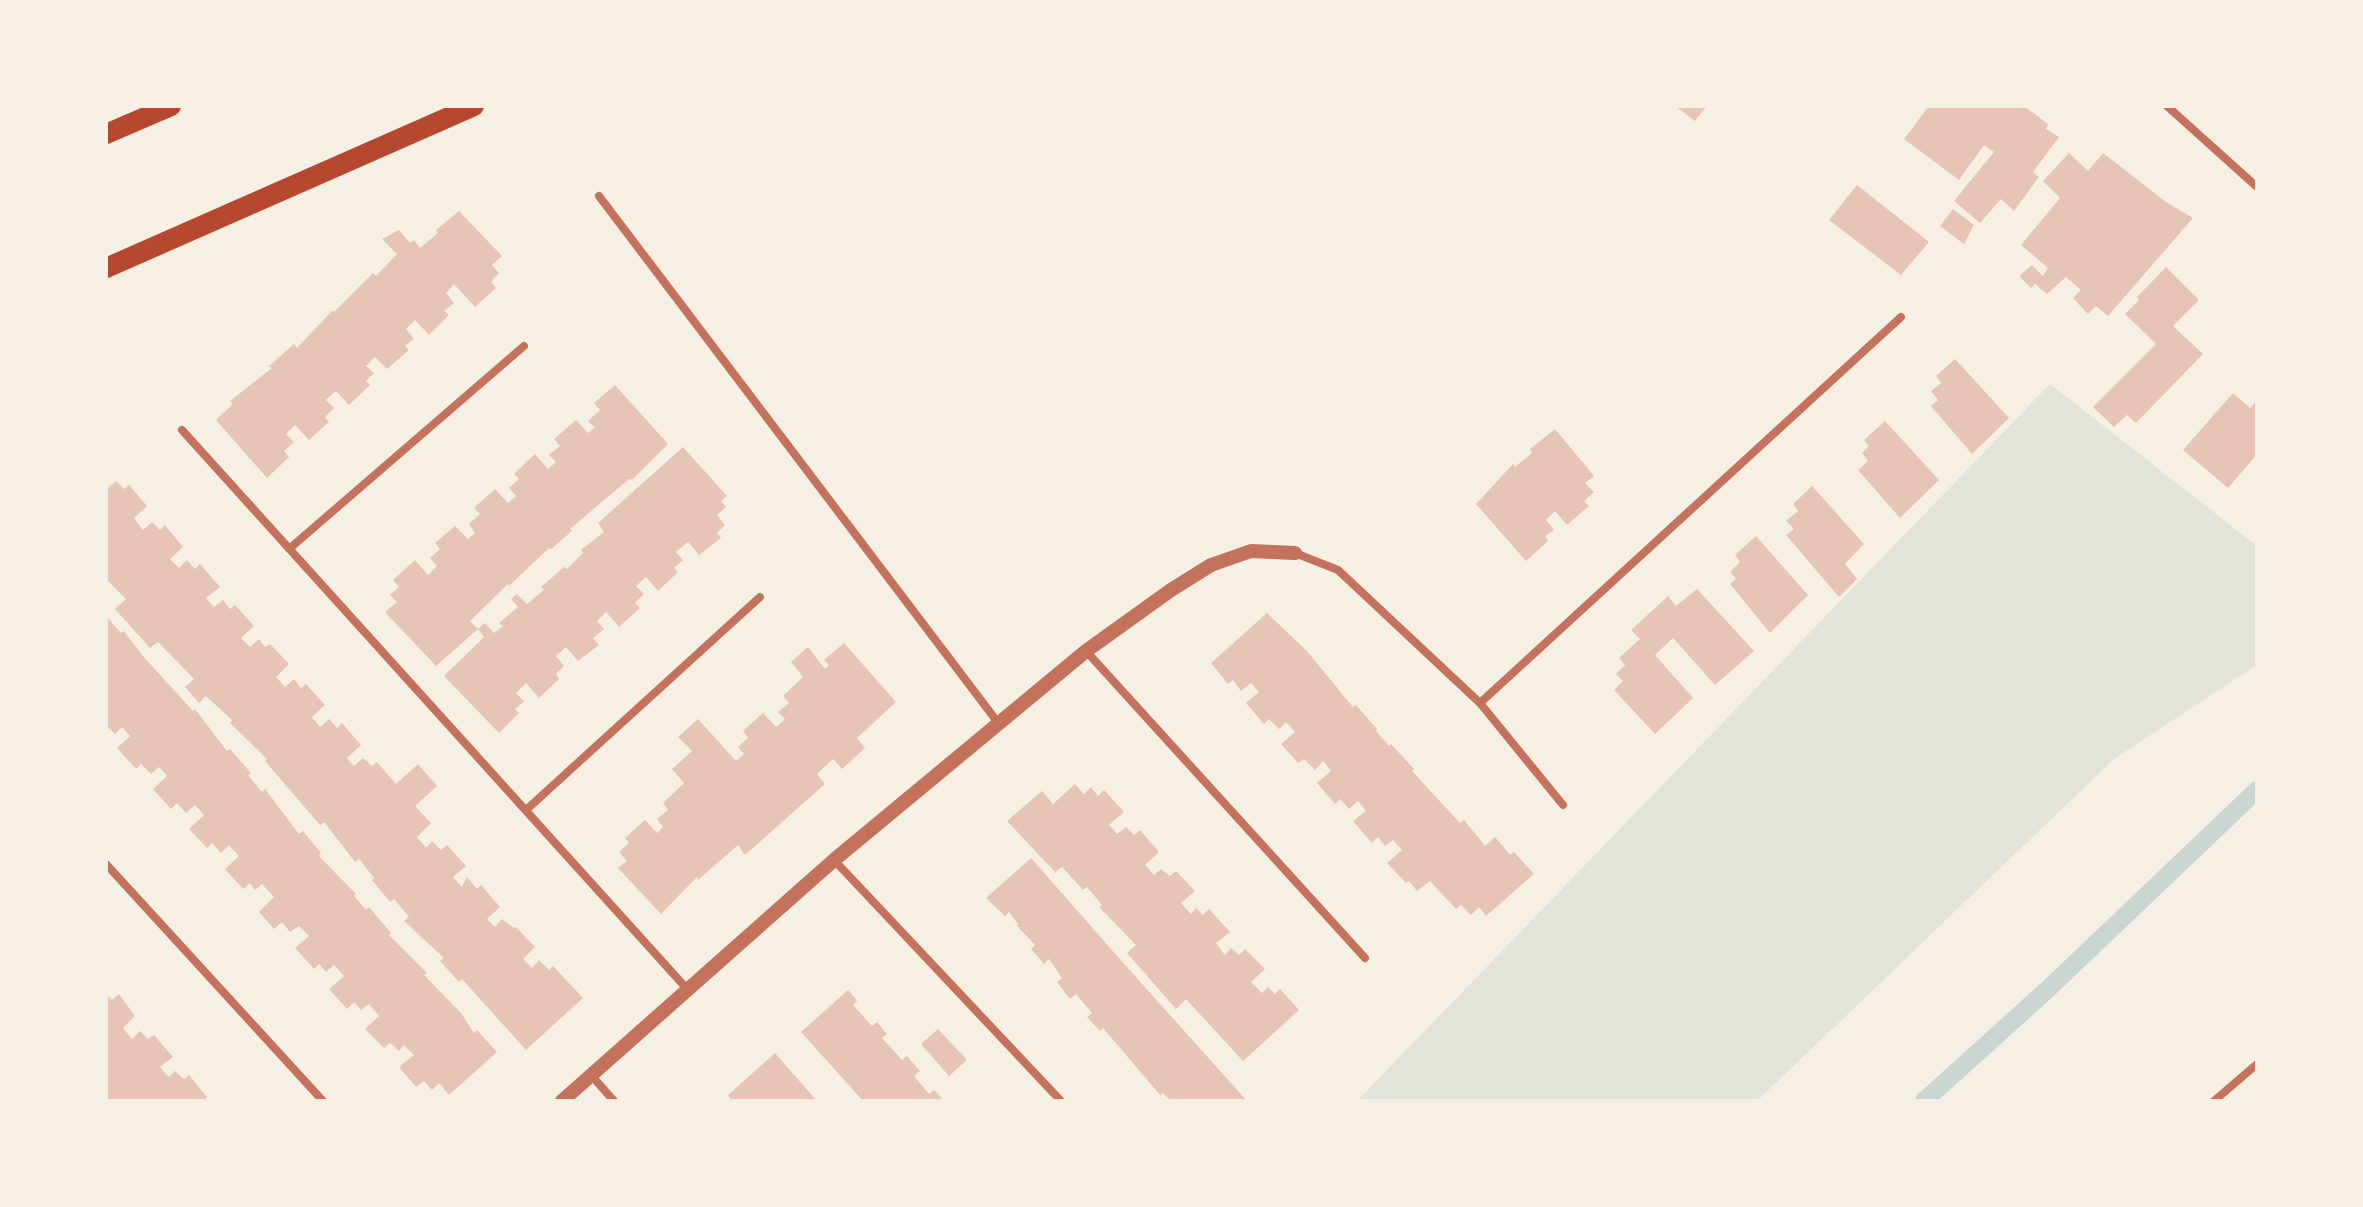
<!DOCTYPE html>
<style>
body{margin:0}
#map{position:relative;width:2363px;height:1207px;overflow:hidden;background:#f6efe4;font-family:"Alegreya Sans",sans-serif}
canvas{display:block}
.frame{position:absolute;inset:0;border:108px solid #f6efe4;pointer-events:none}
</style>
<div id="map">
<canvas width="2363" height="1207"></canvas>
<div class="frame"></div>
</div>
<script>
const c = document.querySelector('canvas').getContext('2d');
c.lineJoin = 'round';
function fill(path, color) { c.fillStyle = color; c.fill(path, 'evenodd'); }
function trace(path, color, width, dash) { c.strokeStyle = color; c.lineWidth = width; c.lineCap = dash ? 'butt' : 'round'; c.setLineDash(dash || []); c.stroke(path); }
const green = new Path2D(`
 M 2050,384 L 2257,546 L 2257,665 L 2114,759 L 1757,1101 L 1357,1101 Z`);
const stream = new Path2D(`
 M 1924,1101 L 2048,989 L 2257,790`);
const building = new Path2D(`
 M 1675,106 L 1707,106 L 1695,121 Z
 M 1929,106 L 2024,106 L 2048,124 L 2046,129 L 2059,137 L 2033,172 L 2039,177 L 2014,211 L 2001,199 L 1980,223 L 1954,201 L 1994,152 L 1984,145 L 1959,180 L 1904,139 Z
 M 2069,153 L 2088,171 L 2103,153 L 2166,202 L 2193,218 L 2108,316 L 2096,306 L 2088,314 L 2073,298 L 2081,290 L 2066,277 L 2047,294 L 2035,284 L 2031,288 L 2019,276 L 2032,265 L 2043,276 L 2048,268 L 2021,245 L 2060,198 L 2043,181 Z
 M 1857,185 L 1929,242 L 1901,275 L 1829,220 Z
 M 1953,209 L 1974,225 L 1964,244 L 1940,226 Z
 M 459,211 L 502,256 L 492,265 L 499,273 L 491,282 L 496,288 L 475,307 L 454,284 L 446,293 L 454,303 L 444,311 L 449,315 L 429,335 L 415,320 L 406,329 L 414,339 L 405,346 L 409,350 L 387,369 L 375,357 L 366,366 L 374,373 L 366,381 L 370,385 L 349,405 L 336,391 L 326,400 L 334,408 L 325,417 L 329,422 L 309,440 L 295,425 L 286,434 L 294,442 L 284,451 L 289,457 L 267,478 L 216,420 L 233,404 L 230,401 L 272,368 L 269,366 L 294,344 L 297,348 L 333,310 L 334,312 L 373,273 L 376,276 L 397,254 L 382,239 L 399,230 L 410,243 L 414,240 L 420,248 L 438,233 L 436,230 Z
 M 2166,267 L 2199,300 L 2173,326 L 2203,354 L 2136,423 L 2127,415 L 2114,427 L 2093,407 L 2156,344 L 2125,314 L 2139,300 L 2137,297 Z
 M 1955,359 L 2009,418 L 1972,454 L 1931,406 L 1938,400 L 1931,391 L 1941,383 L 1936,376 Z
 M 615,385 L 668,444 L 632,480 L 629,479 L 570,529 L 572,531 L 550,550 L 549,548 L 509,586 L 508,584 L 470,621 L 478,629 L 436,666 L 385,612 L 397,602 L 390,595 L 399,587 L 393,580 L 415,560 L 428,575 L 437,566 L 430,558 L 440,549 L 435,543 L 455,526 L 468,539 L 475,533 L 469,524 L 480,514 L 474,508 L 495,489 L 508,503 L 516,496 L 509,488 L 519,479 L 514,474 L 535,454 L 548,469 L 556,462 L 549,455 L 560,446 L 554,439 L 576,420 L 588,433 L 595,427 L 588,421 L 600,410 L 594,403 Z
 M 2233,393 L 2250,408 L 2257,400 L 2257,454 L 2228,488 L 2183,450 Z
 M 1885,421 L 1939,480 L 1900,518 L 1858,470 L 1868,461 L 1862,453 L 1869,446 L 1864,440 Z
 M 1555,429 L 1594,476 L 1585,483 L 1594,492 L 1584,501 L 1589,506 L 1567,525 L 1555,511 L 1546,520 L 1554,530 L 1545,536 L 1548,541 L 1526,561 L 1476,504 L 1513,464 L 1515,467 L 1532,453 L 1530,449 Z
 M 683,447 L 727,496 L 721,501 L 726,507 L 717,515 L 725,525 L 717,533 L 721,538 L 699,555 L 688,542 L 676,552 L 683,560 L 674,568 L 678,572 L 658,591 L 646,577 L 636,586 L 644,594 L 635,603 L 640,608 L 619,627 L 606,612 L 597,621 L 604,629 L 593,638 L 599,645 L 578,661 L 566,647 L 556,656 L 564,666 L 556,674 L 559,679 L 539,698 L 526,683 L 516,693 L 524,701 L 515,709 L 519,713 L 499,733 L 444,676 L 484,637 L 478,629 L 485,623 L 494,633 L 503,626 L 499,623 L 518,607 L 511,599 L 517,594 L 527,604 L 544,590 L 541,587 L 564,567 L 567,569 L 583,553 L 581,550 L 604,532 L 598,523 Z
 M 116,481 L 124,489 L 129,485 L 147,506 L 134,518 L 143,530 L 152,522 L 160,530 L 165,525 L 183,547 L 170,559 L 179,568 L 187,560 L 195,569 L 200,564 L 220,587 L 206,598 L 214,607 L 223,600 L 230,609 L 235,605 L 254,626 L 241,638 L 250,647 L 259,639 L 265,647 L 270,644 L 289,664 L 276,677 L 285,687 L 294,679 L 301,688 L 306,684 L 325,705 L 312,717 L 320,727 L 329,719 L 337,728 L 342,723 L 361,745 L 347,758 L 354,766 L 363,758 L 372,766 L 377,762 L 396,784 L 418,764 L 437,786 L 415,806 L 431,823 L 417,837 L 426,848 L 432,841 L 441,850 L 447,845 L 466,866 L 453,877 L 462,887 L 467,877 L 477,889 L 481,885 L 500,907 L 487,919 L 495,927 L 502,919 L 514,928 L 516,927 L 535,947 L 523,959 L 532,968 L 539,960 L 549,970 L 553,966 L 583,998 L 526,1050 L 462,979 L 459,982 L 440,961 L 444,958 L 404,921 L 409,917 L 394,899 L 390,902 L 372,880 L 374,878 L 359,859 L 355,862 L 324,822 L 320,825 L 265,761 L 267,759 L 230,723 L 232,720 L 206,696 L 199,703 L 185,687 L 194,679 L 158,642 L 150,648 L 115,609 L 126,599 L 106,579 L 106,490 Z
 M 1812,486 L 1864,544 L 1845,564 L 1857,579 L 1839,597 L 1786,535 L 1794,529 L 1786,521 L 1798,511 L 1793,504 Z
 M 1756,536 L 1808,595 L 1770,633 L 1730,584 L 1736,579 L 1730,572 L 1740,562 L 1735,555 Z
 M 1697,589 L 1754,651 L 1715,685 L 1673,638 L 1655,655 L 1693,698 L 1655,734 L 1614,690 L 1623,681 L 1616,674 L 1625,665 L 1619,658 L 1640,639 L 1631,630 L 1668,596 L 1676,606 Z
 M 1267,613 L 1306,650 L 1353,707 L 1356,705 L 1377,729 L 1376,731 L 1389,746 L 1391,744 L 1414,769 L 1412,771 L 1460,823 L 1464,820 L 1485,846 L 1495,837 L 1510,855 L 1514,852 L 1534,874 L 1486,916 L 1479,907 L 1471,915 L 1461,905 L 1456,909 L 1430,881 L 1417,891 L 1409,881 L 1406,883 L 1387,863 L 1402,850 L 1393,840 L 1385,846 L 1378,837 L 1372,843 L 1353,821 L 1366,811 L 1358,801 L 1349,809 L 1340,799 L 1335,804 L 1317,783 L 1331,771 L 1323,761 L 1315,770 L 1304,759 L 1298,763 L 1281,744 L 1295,732 L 1286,722 L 1279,729 L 1269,719 L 1264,724 L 1246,703 L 1259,692 L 1251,683 L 1241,691 L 1233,680 L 1228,684 L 1211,663 Z
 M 106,616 L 121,633 L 124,631 L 142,655 L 193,711 L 195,709 L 227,751 L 230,749 L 251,773 L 248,775 L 262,792 L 265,789 L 299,834 L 303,831 L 321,853 L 319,856 L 356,894 L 354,896 L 366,910 L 369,907 L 391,933 L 389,935 L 427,973 L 424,975 L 461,1013 L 474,1033 L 477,1030 L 497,1052 L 449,1095 L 439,1083 L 432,1090 L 424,1081 L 416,1087 L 399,1067 L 414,1055 L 404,1045 L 399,1051 L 390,1043 L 384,1048 L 365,1029 L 379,1016 L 369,1004 L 361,1010 L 354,1002 L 347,1009 L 329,989 L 344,976 L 334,965 L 326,972 L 319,964 L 314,969 L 295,948 L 309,936 L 299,926 L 290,932 L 282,922 L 274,929 L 259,912 L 274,897 L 262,884 L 255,890 L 250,883 L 243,889 L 225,869 L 239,856 L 229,845 L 221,853 L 212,843 L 207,848 L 189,829 L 204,815 L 195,805 L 186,813 L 177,803 L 171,809 L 153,789 L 167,776 L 159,767 L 151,774 L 141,764 L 136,769 L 117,748 L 130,736 L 122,727 L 115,734 L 106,725 Z
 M 844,643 L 896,702 L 857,738 L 865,748 L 842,769 L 833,759 L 817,774 L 825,784 L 745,855 L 738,845 L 698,880 L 697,877 L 661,914 L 618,868 L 627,861 L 619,852 L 629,843 L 625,838 L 645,820 L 657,833 L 663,827 L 657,819 L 668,810 L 663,803 L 684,783 L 672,769 L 692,751 L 678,737 L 698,719 L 736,761 L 744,754 L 738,747 L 748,738 L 743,731 L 763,713 L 776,727 L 785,719 L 778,712 L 789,703 L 783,696 L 803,677 L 791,662 L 808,647 L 825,669 L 829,665 L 824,660 Z
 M 1075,784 L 1084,794 L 1091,787 L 1098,796 L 1104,790 L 1124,812 L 1109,825 L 1117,834 L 1126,827 L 1134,835 L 1140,830 L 1159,852 L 1145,865 L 1154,875 L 1161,869 L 1170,876 L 1176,871 L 1195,891 L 1181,903 L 1191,914 L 1196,908 L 1203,915 L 1209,909 L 1230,932 L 1216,943 L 1225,955 L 1231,948 L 1239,955 L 1245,949 L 1265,969 L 1251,982 L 1262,993 L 1268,987 L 1275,994 L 1280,989 L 1299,1010 L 1243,1061 L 1186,999 L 1176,1009 L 1127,953 L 1136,945 L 1099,907 L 1102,905 L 1087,887 L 1083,890 L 1062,867 L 1055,872 L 1007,821 L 1042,791 L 1053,804 Z
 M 1031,858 L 1118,957 L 1247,1101 L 1171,1101 L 1163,1093 L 1160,1095 L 1103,1028 L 1100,1031 L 1087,1017 L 1092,1013 L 1076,994 L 1070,999 L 1057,982 L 1062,978 L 1049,959 L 1044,964 L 1031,949 L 1035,945 L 1017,926 L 1018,924 L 1009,912 L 1005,916 L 986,898 Z
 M 848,990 L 857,1001 L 853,1005 L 872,1026 L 877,1022 L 887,1034 L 882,1038 L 893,1050 L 902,1060 L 907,1056 L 920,1071 L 914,1076 L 929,1094 L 934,1090 L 944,1101 L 863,1101 L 801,1032 Z
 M 106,994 L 112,1000 L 119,994 L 135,1016 L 123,1028 L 132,1039 L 140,1031 L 148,1039 L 154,1035 L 173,1057 L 160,1067 L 169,1077 L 175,1071 L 184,1079 L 189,1075 L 207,1097 L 203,1101 L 108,1101 L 106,1099 Z
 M 938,1029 L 967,1060 L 949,1076 L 921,1044 Z
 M 775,1053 L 817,1101 L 732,1101 L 728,1095 Z`);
const minor = new Path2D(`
 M 2167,106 L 2257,187
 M 599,196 L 999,724
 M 182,430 L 688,990
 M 289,549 L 524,346
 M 1295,553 L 1338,570 L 1480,703 L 1563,805
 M 1086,651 L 1365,958
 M 1480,703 L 1901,317
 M 526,810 L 760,597
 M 834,860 L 1061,1101
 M 106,864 L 323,1101
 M 591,1075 L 614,1101
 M 2214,1101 L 2257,1064`);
const tertiary = new Path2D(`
 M 562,1101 L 834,860 L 1086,651 L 1171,590 L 1211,565 L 1251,551 L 1295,553`);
const primary = new Path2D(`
 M 106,134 L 171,106
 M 106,268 L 474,106`);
fill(green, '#e2e4dc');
trace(stream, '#c9d6d2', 18);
fill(building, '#e6c5b7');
trace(minor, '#c5725c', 8);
trace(tertiary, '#c5725c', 14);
trace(primary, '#b5482f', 20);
</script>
